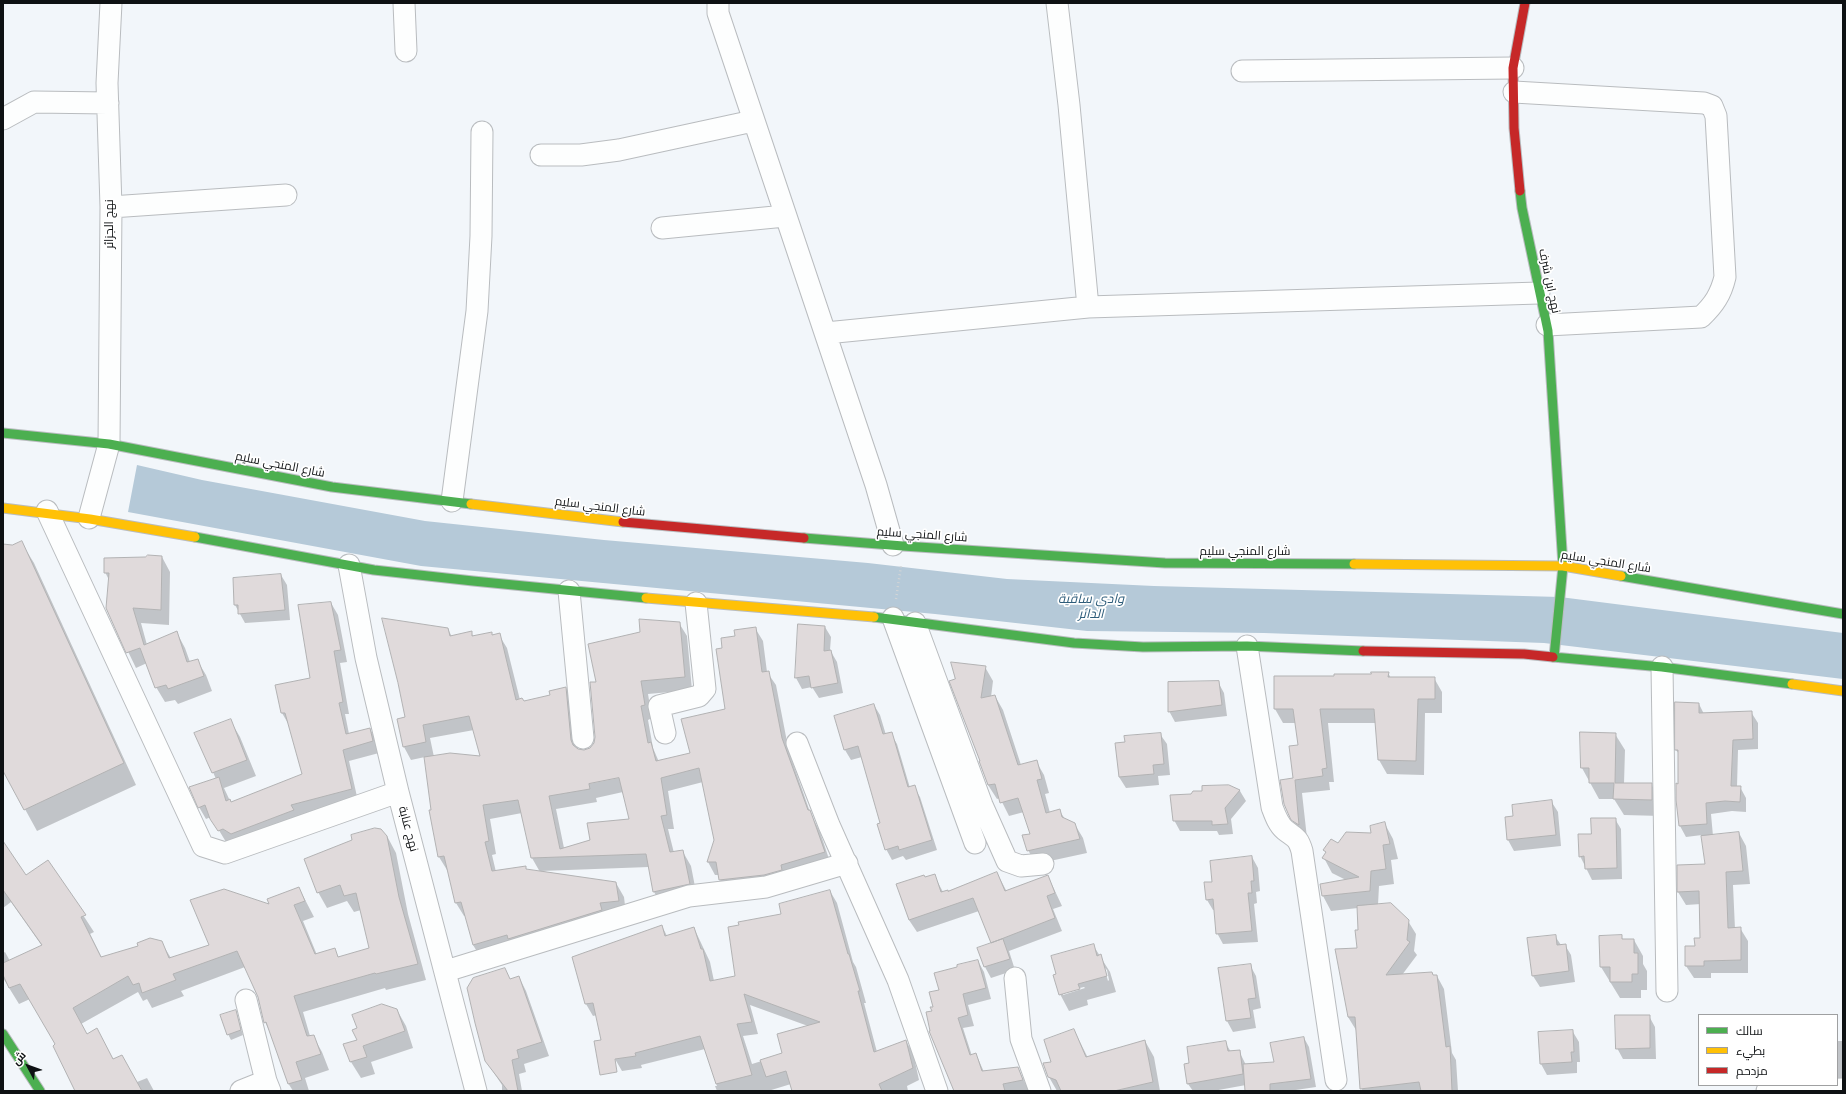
<!DOCTYPE html>
<meta charset="utf-8">
<style>
body{margin:0}
#map{position:relative;width:1846px;height:1094px;overflow:hidden;background:#f2f6fa;font-family:Arial,Cairo,sans-serif}
canvas{display:block}
.frame{position:absolute;inset:0;border:4px solid #0e1113;pointer-events:none}
.legend{position:absolute;left:1698px;top:1014px;width:140px;height:72px;box-sizing:border-box;background:#fff;border:1px solid #9fa0a1;margin:0;padding:5px 7px;list-style:none;font-size:12px;color:#0e1113}
.legend li{display:flex;align-items:center;gap:8px;height:20px}
.legend b{width:20px;border:1px solid #9fa0a1}
.north{position:absolute;left:8px;top:1046px;width:40px;height:40px;-webkit-text-stroke:3px #fff;paint-order:stroke;rotate:311deg;font-size:11px;font-weight:700;line-height:16px;text-align:center;color:#0e1113}
.north::after{content:'';display:block;margin:auto;width:14px;height:18px;background:#0e1113;clip-path:polygon(50% 0,100% 100%,50% 72%,0 100%)}
</style>
<div id="map">
<canvas width="1846" height="1094"></canvas>
<div class="frame"></div>
<ul class="legend">
<li><b style="height:5px;background:#4caf50"></b>سالك</li>
<li><b style="height:5px;background:#ffc107"></b>بطيء</li>
<li><b style="height:5px;background:#c62828"></b>مزدحم</li>
</ul>
<div class="north">ش</div>
</div>
<script>
const c = document.querySelector('canvas').getContext('2d');
c.lineJoin = 'round';
function fill(path, color) { c.fillStyle = color; c.fill(path, 'evenodd'); }
function trace(path, color, width, dash) { c.strokeStyle = color; c.lineWidth = width; c.lineCap = dash ? 'butt' : 'round'; c.setLineDash(dash || []); c.stroke(path); }
function drawText(font, color, halo, rows, align = 'center') {
  c.font = font + ' Arial,Cairo,sans-serif'; c.lineWidth = 3.5; c.setLineDash([]); c.textBaseline = 'middle'; c.strokeStyle = halo; c.fillStyle = color; for (const [text, x, y, turn = 0] of rows) {
    c.save(); c.translate(x, y); c.rotate((+turn || 0) * Math.PI / 180); c.textAlign = isNaN(turn) ? turn : align; if (halo) c.strokeText(text, 0, 0); c.fillText(text, 0, 0); c.restore();
  }
}
const water = new Path2D(`
 M 137,465 L 202,480 L 425,521 L 604,540 L 868,563 L 1007,579 L 1154,586 L 1560,597 L 1843,633 L 1843,679 L 1544,643 L 1264,633 L 1087,631 L 935,614 L 421,566 L 128,512 Z`);
const shadow = new Path2D(`
 M 21,542 L 34,563 L 136,785 L 37,831 L 3,769 L 3,545 L 12,546 Z
 M 162,557 L 170,572 L 169,625 L 141,623 L 147,645 L 177,633 L 185,648 L 190,662 L 197,660 L 206,675 L 212,691 L 178,704 L 175,700 L 165,702 L 156,687 L 147,663 L 136,668 L 107,608 L 109,580 L 105,572 Z
 M 281,575 L 287,585 L 290,620 L 245,623 L 235,605 Z
 M 331,603 L 338,615 L 347,662 L 340,663 L 349,714 L 345,714 L 349,734 L 370,729 L 377,741 L 379,753 L 349,761 L 358,801 L 226,842 L 211,817 L 206,819 L 199,807 L 216,779 L 196,734 L 230,720 L 240,737 L 256,776 L 224,788 L 231,803 L 303,775 L 289,725 L 282,713 L 276,685 L 311,679 Z
 M 679,623 L 687,636 L 692,690 L 648,694 L 652,718 L 648,720 L 653,748 L 659,762 L 691,754 L 726,710 L 723,649 L 736,637 L 755,628 L 763,641 L 767,672 L 776,685 L 789,752 L 810,812 L 820,832 L 831,865 L 728,893 L 720,880 L 719,875 L 715,875 L 708,862 L 715,840 L 703,782 L 668,791 L 674,829 L 668,829 L 674,853 L 683,852 L 691,866 L 697,897 L 662,905 L 654,892 L 649,867 L 541,871 L 616,883 L 624,897 L 626,914 L 481,958 L 473,945 L 466,916 L 464,916 L 456,903 L 448,870 L 447,870 L 439,857 L 430,811 L 432,811 L 425,757 L 411,760 L 404,747 L 406,718 L 448,629 L 452,637 L 471,632 L 473,636 L 491,633 L 493,636 L 499,635 L 507,648 L 520,700 L 524,702 L 551,696 L 566,688 L 573,702 L 578,750 L 584,751 L 591,748 L 595,743 L 598,683 ZM 474,730 L 482,757 L 434,757 L 430,738 ZM 623,792 L 630,819 L 591,840 L 564,848 L 556,809 L 597,802 L 596,798 ZM 522,813 L 532,858 L 540,872 L 527,870 L 525,867 L 496,872 L 492,855 L 496,854 L 490,819 Z
 M 799,625 L 825,627 L 831,637 L 830,650 L 837,662 L 843,693 L 819,698 L 812,687 L 802,689 L 796,678 Z
 M 985,667 L 993,681 L 991,697 L 995,696 L 1003,710 L 1021,765 L 1036,761 L 1044,775 L 1049,793 L 1045,794 L 1050,813 L 1059,810 L 1065,819 L 1074,823 L 1083,838 L 1087,853 L 1036,864 L 1028,850 L 1031,835 L 1024,812 L 1009,816 L 1000,798 L 997,799 L 988,785 L 980,762 L 981,761 L 950,682 Z
 M 1388,673 L 1391,678 L 1434,678 L 1442,692 L 1442,713 L 1425,713 L 1424,775 L 1387,774 L 1379,760 L 1376,723 L 1328,723 L 1334,782 L 1329,782 L 1330,790 L 1302,793 L 1307,838 L 1301,833 L 1287,811 L 1299,746 L 1296,723 L 1283,723 L 1275,709 L 1335,677 Z
 M 1218,682 L 1224,693 L 1227,716 L 1175,722 L 1169,711 Z
 M 1676,703 L 1699,704 L 1704,714 L 1751,712 L 1758,723 L 1758,749 L 1738,750 L 1737,787 L 1740,787 L 1746,798 L 1746,812 L 1732,811 L 1711,814 L 1713,836 L 1739,833 L 1746,846 L 1750,884 L 1733,885 L 1735,929 L 1740,928 L 1748,941 L 1748,973 L 1711,973 L 1711,978 L 1694,978 L 1686,966 L 1696,947 L 1702,939 L 1701,904 L 1686,905 L 1678,892 L 1706,865 L 1702,835 L 1686,837 L 1680,826 L 1677,800 L 1679,785 L 1679,754 L 1676,750 Z
 M 874,705 L 880,715 L 886,735 L 891,734 L 897,744 L 910,788 L 914,787 L 920,797 L 937,850 L 906,860 L 903,856 L 892,860 L 886,849 L 881,824 L 862,757 L 851,760 L 845,750 L 835,716 Z
 M 1160,734 L 1167,744 L 1170,775 L 1158,776 L 1159,785 L 1126,788 L 1119,777 L 1116,744 Z
 M 1615,734 L 1625,750 L 1624,784 L 1651,784 L 1661,801 L 1661,816 L 1624,815 L 1614,799 L 1599,799 L 1582,768 Z
 M 1229,786 L 1240,791 L 1246,801 L 1231,819 L 1233,834 L 1219,835 L 1217,831 L 1180,831 L 1174,820 L 1191,795 Z
 M 1551,801 L 1558,812 L 1561,846 L 1514,851 L 1508,840 L 1506,818 L 1514,817 Z
 M 1615,819 L 1621,829 L 1622,879 L 1592,880 L 1580,856 L 1592,834 Z
 M 1385,824 L 1393,839 L 1398,859 L 1391,860 L 1394,884 L 1379,886 L 1378,905 L 1408,921 L 1416,934 L 1414,951 L 1417,955 L 1402,975 L 1437,976 L 1444,989 L 1452,1053 L 1456,1060 L 1458,1091 L 1363,1091 L 1361,1088 L 1357,1049 L 1359,1049 L 1356,1030 L 1348,1017 L 1358,949 L 1358,908 L 1331,911 L 1323,896 L 1321,885 L 1346,880 L 1332,873 L 1324,858 L 1327,854 L 1325,850 L 1338,844 L 1372,834 Z
 M 387,836 L 396,853 L 408,914 L 426,980 L 386,990 L 385,988 L 303,1012 L 310,1036 L 313,1036 L 322,1052 L 329,1070 L 305,1078 L 309,1091 L 293,1091 L 288,1083 L 270,1032 L 265,1022 L 259,997 L 245,967 L 181,991 L 184,996 L 152,1008 L 147,999 L 143,1001 L 138,992 L 81,1024 L 87,1035 L 97,1030 L 113,1059 L 137,1082 L 147,1078 L 154,1091 L 76,1091 L 56,1045 L 30,999 L 19,1004 L 3,978 L 3,953 L 5,952 L 10,961 L 42,946 L 11,902 L 3,908 L 3,843 L 25,876 L 48,861 L 94,932 L 90,934 L 102,958 L 161,942 L 171,958 L 211,945 L 299,888 L 314,917 L 303,921 L 317,955 L 334,949 L 339,958 L 371,949 L 361,910 L 354,912 L 347,901 L 327,908 L 318,892 Z
 M 1252,857 L 1258,868 L 1260,891 L 1256,892 L 1257,903 L 1254,904 L 1258,942 L 1223,944 L 1217,933 L 1215,910 L 1213,910 L 1207,900 L 1213,882 Z
 M 997,873 L 1007,892 L 1048,876 L 1062,906 L 1053,909 L 1062,931 L 1009,951 L 1015,970 L 991,978 L 985,967 L 979,948 L 992,944 L 979,911 L 917,932 L 909,920 L 897,885 L 934,875 L 943,892 L 948,892 Z
 M 830,891 L 837,903 L 853,962 L 856,967 L 866,1003 L 864,1003 L 877,1052 L 906,1041 L 913,1053 L 919,1080 L 907,1086 L 908,1091 L 793,1091 L 791,1084 L 768,1091 L 717,1091 L 715,1086 L 717,1086 L 705,1049 L 641,1065 L 642,1068 L 622,1071 L 615,1059 L 597,1015 L 593,1016 L 586,1004 L 662,926 L 667,936 L 694,928 L 710,962 L 714,981 L 736,977 L 783,914 ZM 750,1005 L 808,1026 L 784,1054 L 752,1064 L 743,1036 L 758,1034 Z
 M 1555,936 L 1561,945 L 1565,945 L 1571,955 L 1575,982 L 1540,987 L 1533,976 L 1528,939 Z
 M 1621,936 L 1623,940 L 1634,940 L 1643,956 L 1643,964 L 1647,971 L 1647,990 L 1641,990 L 1641,998 L 1620,998 L 1601,967 Z
 M 1093,945 L 1110,972 L 1116,992 L 1087,1000 L 1088,1005 L 1069,1011 L 1060,994 ZM 1104,967 L 1107,970 L 1109,980 L 1108,981 ZM 1084,987 L 1085,988 L 1063,995 L 1063,992 Z
 M 978,961 L 984,972 L 991,999 L 968,1005 L 974,1026 L 963,1028 L 972,1056 L 976,1054 L 984,1072 L 1018,1068 L 1029,1091 L 955,1091 L 933,1012 L 940,991 Z
 M 1250,965 L 1256,976 L 1261,1008 L 1253,1010 L 1256,1028 L 1233,1032 L 1227,1021 Z
 M 519,977 L 526,991 L 549,1056 L 524,1064 L 526,1072 L 519,1074 L 522,1091 L 502,1091 L 502,1085 L 486,1061 L 510,980 Z
 M 397,1010 L 406,1026 L 413,1048 L 371,1062 L 375,1074 L 361,1078 L 351,1062 L 345,1045 L 358,1041 Z
 M 236,1011 L 243,1035 L 231,1040 L 228,1034 Z
 M 1649,1016 L 1655,1027 L 1656,1059 L 1623,1059 L 1617,1048 Z
 M 1074,1030 L 1088,1058 L 1145,1041 L 1154,1057 L 1160,1091 L 1057,1091 L 1049,1077 L 1052,1063 Z
 M 1573,1032 L 1579,1042 L 1580,1062 L 1577,1062 L 1577,1073 L 1547,1075 L 1541,1064 Z
 M 1304,1038 L 1309,1047 L 1316,1087 L 1289,1091 L 1246,1091 L 1246,1085 L 1213,1091 L 1193,1091 L 1188,1084 L 1185,1065 L 1191,1064 L 1225,1042 L 1231,1052 L 1239,1051 L 1246,1065 L 1275,1063 Z
 M 1837,1041 L 1843,1041 L 1843,1087 L 1837,1085 Z`);
const building = new Path2D(`
 M 22,541 L 124,763 L 24,810 L 3,771 L 3,544 L 12,545 Z
 M 148,555 L 162,556 L 161,610 L 133,608 L 144,645 L 177,631 L 187,662 L 198,659 L 204,676 L 168,689 L 166,685 L 155,688 L 140,648 L 126,653 L 106,608 L 109,573 L 104,573 L 104,558 L 145,557 Z
 M 281,574 L 285,610 L 238,614 L 238,605 L 234,605 L 233,578 Z
 M 331,602 L 341,650 L 334,651 L 343,702 L 339,703 L 346,734 L 370,728 L 373,741 L 343,750 L 352,789 L 291,805 L 294,810 L 231,834 L 223,829 L 218,831 L 210,819 L 205,805 L 198,808 L 189,787 L 219,777 L 226,801 L 230,799 L 231,802 L 302,774 L 285,713 L 281,713 L 275,685 L 310,678 L 298,605 Z
 M 382,618 L 448,628 L 450,636 L 472,631 L 472,636 L 492,632 L 492,635 L 500,633 L 516,700 L 522,698 L 524,701 L 550,695 L 549,691 L 566,687 L 571,740 L 573,745 L 578,749 L 584,750 L 590,748 L 594,743 L 595,737 L 590,682 L 596,682 L 588,644 L 640,632 L 639,619 L 680,622 L 685,677 L 641,681 L 645,705 L 641,706 L 648,743 L 651,742 L 656,761 L 690,753 L 681,719 L 725,709 L 716,649 L 722,648 L 721,638 L 735,636 L 734,630 L 756,627 L 762,672 L 769,671 L 782,738 L 808,810 L 810,810 L 813,818 L 825,852 L 781,865 L 782,870 L 764,875 L 719,880 L 716,862 L 707,862 L 714,840 L 699,768 L 661,778 L 667,815 L 661,816 L 670,852 L 683,850 L 690,884 L 653,892 L 646,854 L 531,858 L 518,800 L 483,805 L 489,841 L 485,842 L 492,871 L 526,866 L 526,869 L 616,882 L 619,901 L 600,903 L 602,910 L 508,939 L 507,935 L 473,945 L 461,902 L 455,903 L 444,856 L 438,857 L 429,810 L 431,810 L 424,757 L 450,753 L 480,756 L 469,716 L 423,725 L 426,742 L 403,747 L 397,719 L 405,717 L 398,683 ZM 619,778 L 629,819 L 587,823 L 590,840 L 560,849 L 549,796 L 590,789 L 589,784 Z
 M 798,624 L 825,626 L 824,651 L 831,650 L 838,683 L 811,688 L 809,676 L 795,678 Z
 M 951,662 L 986,666 L 981,698 L 995,695 L 1018,765 L 1037,760 L 1042,779 L 1037,780 L 1046,813 L 1060,809 L 1062,817 L 1075,823 L 1080,839 L 1027,851 L 1022,835 L 1030,834 L 1018,798 L 1000,803 L 995,784 L 988,785 L 979,761 L 980,761 L 949,681 L 955,679 Z
 M 1371,672 L 1389,672 L 1388,677 L 1435,677 L 1435,699 L 1418,699 L 1416,761 L 1378,760 L 1374,709 L 1320,709 L 1327,768 L 1322,769 L 1323,776 L 1295,780 L 1299,825 L 1291,820 L 1287,811 L 1284,804 L 1280,780 L 1293,778 L 1289,746 L 1298,745 L 1293,709 L 1274,709 L 1274,676 L 1334,676 L 1334,674 L 1371,674 Z
 M 1219,681 L 1222,705 L 1168,712 L 1168,682 Z
 M 1675,702 L 1699,703 L 1699,713 L 1752,711 L 1753,739 L 1733,740 L 1731,786 L 1741,786 L 1740,802 L 1725,801 L 1706,803 L 1707,824 L 1679,826 L 1676,800 L 1676,783 L 1678,784 L 1678,750 L 1675,750 Z
 M 874,704 L 883,734 L 892,732 L 908,787 L 915,785 L 932,840 L 899,850 L 898,846 L 885,850 L 877,824 L 880,823 L 858,746 L 844,750 L 834,716 Z
 M 231,719 L 247,760 L 212,773 L 194,733 Z
 M 1580,732 L 1616,733 L 1615,783 L 1652,783 L 1652,800 L 1613,799 L 1614,783 L 1589,783 L 1589,768 L 1581,768 Z
 M 1161,733 L 1164,764 L 1153,765 L 1154,774 L 1119,777 L 1115,743 L 1125,742 L 1124,736 Z
 M 1229,785 L 1240,790 L 1225,808 L 1228,824 L 1212,825 L 1212,821 L 1173,821 L 1170,795 L 1191,794 L 1193,791 L 1202,791 L 1202,786 Z
 M 1552,800 L 1556,835 L 1507,840 L 1505,817 L 1513,816 L 1512,805 Z
 M 1591,818 L 1616,818 L 1617,868 L 1585,869 L 1584,856 L 1579,857 L 1578,834 L 1591,834 Z
 M 1385,822 L 1390,844 L 1383,845 L 1386,869 L 1371,871 L 1370,891 L 1322,896 L 1320,884 L 1359,877 L 1322,858 L 1326,852 L 1323,850 L 1331,839 L 1338,843 L 1346,832 L 1371,833 L 1370,826 Z
 M 375,828 L 381,829 L 387,836 L 399,897 L 418,964 L 376,974 L 375,973 L 294,996 L 307,1036 L 314,1035 L 321,1054 L 296,1062 L 302,1080 L 288,1084 L 266,1022 L 264,1023 L 258,997 L 237,951 L 173,974 L 176,980 L 142,993 L 139,983 L 133,985 L 128,976 L 73,1008 L 87,1034 L 97,1028 L 113,1059 L 122,1055 L 142,1091 L 75,1091 L 53,1046 L 55,1044 L 20,984 L 9,988 L 3,975 L 3,963 L 42,945 L 3,890 L 3,841 L 26,875 L 48,860 L 86,915 L 81,917 L 101,957 L 138,946 L 137,943 L 150,938 L 162,941 L 169,958 L 209,945 L 190,900 L 224,889 L 269,904 L 267,899 L 299,887 L 305,901 L 294,905 L 315,954 L 335,948 L 338,957 L 369,948 L 356,893 L 344,896 L 340,885 L 317,893 L 304,859 L 352,840 L 351,835 Z
 M 1739,832 L 1743,871 L 1726,872 L 1728,928 L 1741,927 L 1741,960 L 1704,961 L 1704,966 L 1685,966 L 1685,946 L 1695,946 L 1694,938 L 1700,938 L 1699,891 L 1677,892 L 1677,865 L 1705,864 L 1701,836 Z
 M 1252,856 L 1254,881 L 1251,881 L 1252,893 L 1248,893 L 1252,931 L 1216,934 L 1213,899 L 1206,900 L 1204,882 L 1212,882 L 1210,861 Z
 M 997,872 L 1005,891 L 1048,875 L 1055,893 L 1047,896 L 1055,918 L 991,943 L 973,898 L 909,920 L 896,884 L 924,875 L 925,877 L 935,874 L 941,892 L 948,890 L 948,891 Z
 M 830,890 L 848,954 L 849,954 L 860,991 L 858,991 L 874,1052 L 906,1040 L 913,1068 L 879,1084 L 882,1091 L 792,1091 L 786,1071 L 766,1077 L 760,1060 L 782,1053 L 777,1034 L 820,1022 L 744,994 L 752,1022 L 737,1024 L 752,1075 L 716,1084 L 700,1036 L 635,1053 L 636,1056 L 615,1059 L 617,1072 L 600,1075 L 594,1041 L 601,1040 L 593,1003 L 585,1004 L 572,957 L 662,925 L 665,936 L 694,927 L 701,949 L 703,949 L 710,981 L 735,976 L 728,927 L 739,925 L 738,922 L 781,914 L 779,904 Z
 M 1391,903 L 1409,920 L 1407,940 L 1410,942 L 1386,975 L 1432,972 L 1433,975 L 1437,975 L 1446,1047 L 1450,1046 L 1452,1091 L 1421,1091 L 1419,1082 L 1360,1089 L 1355,1017 L 1348,1017 L 1335,949 L 1357,948 L 1355,930 L 1358,930 L 1357,906 Z
 M 1556,935 L 1557,945 L 1566,944 L 1569,971 L 1532,976 L 1527,938 Z
 M 1622,935 L 1622,939 L 1634,939 L 1634,953 L 1638,953 L 1638,974 L 1632,974 L 1632,982 L 1610,982 L 1610,967 L 1600,967 L 1599,936 Z
 M 1003,939 L 1010,959 L 984,967 L 977,948 Z
 M 1094,944 L 1097,956 L 1101,954 L 1107,976 L 1078,984 L 1080,989 L 1059,995 L 1053,975 L 1056,974 L 1051,956 Z
 M 978,960 L 986,988 L 963,994 L 968,1015 L 958,1018 L 970,1055 L 976,1053 L 982,1071 L 1018,1067 L 1023,1080 L 1003,1084 L 1005,1091 L 954,1091 L 929,1031 L 930,1031 L 926,1012 L 932,1011 L 930,1007 L 933,1007 L 929,992 L 939,990 L 934,973 L 957,967 L 957,965 Z
 M 1251,964 L 1256,998 L 1248,999 L 1251,1018 L 1226,1021 L 1218,968 Z
 M 505,968 L 510,979 L 519,976 L 542,1042 L 517,1050 L 519,1058 L 512,1060 L 518,1091 L 508,1091 L 485,1061 L 475,1023 L 467,988 L 473,978 Z
 M 382,1004 L 397,1009 L 405,1031 L 363,1046 L 367,1057 L 350,1062 L 343,1044 L 357,1040 L 352,1030 L 357,1028 L 352,1015 Z
 M 236,1010 L 241,1030 L 227,1035 L 220,1015 Z
 M 1615,1015 L 1650,1015 L 1650,1048 L 1616,1049 Z
 M 1074,1029 L 1086,1057 L 1145,1040 L 1153,1082 L 1114,1091 L 1061,1091 L 1056,1080 L 1048,1077 L 1043,1063 L 1051,1062 L 1044,1040 Z
 M 1573,1030 L 1574,1052 L 1571,1052 L 1572,1062 L 1540,1064 L 1538,1032 Z
 M 1304,1037 L 1311,1079 L 1270,1084 L 1270,1091 L 1245,1091 L 1243,1064 L 1274,1062 L 1270,1043 Z
 M 1226,1041 L 1228,1051 L 1240,1050 L 1243,1074 L 1187,1084 L 1184,1064 L 1189,1063 L 1187,1047 Z`);
const path = new Path2D(`
 M 896,599 L 901,566`);
const street = new Path2D(`
 M 404,3 L 406,51
 M 718,3 L 718,13 L 876,485 L 893,545
 M 1057,3 L 1069,105 L 1088,307
 M 1242,71 L 1513,68
 M 1514,92 L 1704,103 L 1712,106 L 1716,116 L 1725,277 C 1721,294 1714,305 1701,317 L 1547,325
 M 3,119 L 34,102 L 108,103
 M 541,155 L 581,155 L 619,150 L 753,121
 M 111,207 L 286,195
 M 662,228 L 785,216
 M 826,333 L 1088,307 L 1539,293
 M 452,501 L 477,311 L 481,236 L 482,132
 M 47,511 L 203,846 L 225,853 L 398,792
 M 89,518 L 109,444 L 111,207 L 107,83 L 111,3
 M 349,565 L 366,658 L 398,792 L 476,1091
 M 569,591 L 583,738
 M 893,618 L 975,843
 M 915,623 L 982,805 L 1007,861 L 1021,866 L 1043,864
 M 1247,646 L 1272,807 C 1275,815 1278,824 1285,830 C 1295,838 1298,837 1302,851 L 1336,1080
 M 1662,667 L 1667,991
 M 665,733 L 659,706 L 699,696 L 705,689 L 696,603
 M 797,743 L 829,825 L 898,980 L 937,1091
 M 446,971 L 689,896 L 766,887 L 847,863
 M 1015,978 L 1021,1039 L 1040,1091
 M 246,1000 L 266,1081 L 270,1091
 M 241,1091 L 266,1081
 M 1767,1091 L 1843,1089`);
const fast = new Path2D(`
 M 1520,191 L 1522,208 L 1548,331 L 1563,566 L 1554,657
 M 3,433 L 109,444 L 332,487 L 471,504
 M 195,537 L 374,570 L 473,581 L 646,598
 M 804,538 L 903,546 L 1165,563 L 1354,564
 M 1621,576 L 1843,614
 M 874,617 L 1074,643 L 1143,647 L 1247,646 L 1363,651
 M 1553,657 L 1662,667 L 1792,684
 M 3,1034 L 40,1091`);
const slow = new Path2D(`
 M 471,504 L 623,522
 M 3,508 L 90,519 L 195,537
 M 1354,564 L 1563,566 L 1621,576
 M 646,598 L 874,617
 M 1792,684 L 1843,691`);
const jam = new Path2D(`
 M 1520,191 L 1514,128 L 1513,68 L 1525,3
 M 623,522 L 804,538
 M 1363,651 L 1524,654 L 1553,657`);
const streetNames = [
 ["نهج الجزائر",110,224,-90],
 ["نهج ابن شرف",1549,281,78],
 ["شارع المنجي سليم",280,465,11],
 ["شارع المنجي سليم",600,507,7],
 ["شارع المنجي سليم",922,535,4],
 ["شارع المنجي سليم",1245,552],
 ["شارع المنجي سليم",1606,562,9],
 ["نهج عنابة",408,829,75]
];
const waterNames = [
 ["وادي ساقية",1091,599],
 ["الدائر",1091,614]
];
fill(water, '#b5c9d8');
fill(shadow, '#0003');
fill(building, '#e0dadb');
trace(building, '#b2b2b3', 1);
trace(street, '#b9bcbf', 23);
trace(fast, '#b9bcbf', 11);
trace(slow, '#b9bcbf', 11);
trace(jam, '#b9bcbf', 11);
trace(path, '#d3d5d6', 2.5, [1, 3]);
trace(street, '#fdfefe', 21);
trace(fast, '#4caf50', 9);
trace(slow, '#ffc107', 9);
trace(jam, '#c62828', 9);
drawText('12px', '#0e1113', '#fff', streetNames);
drawText('italic 13px', '#2c5b79', '#fff', waterNames);
</script>
